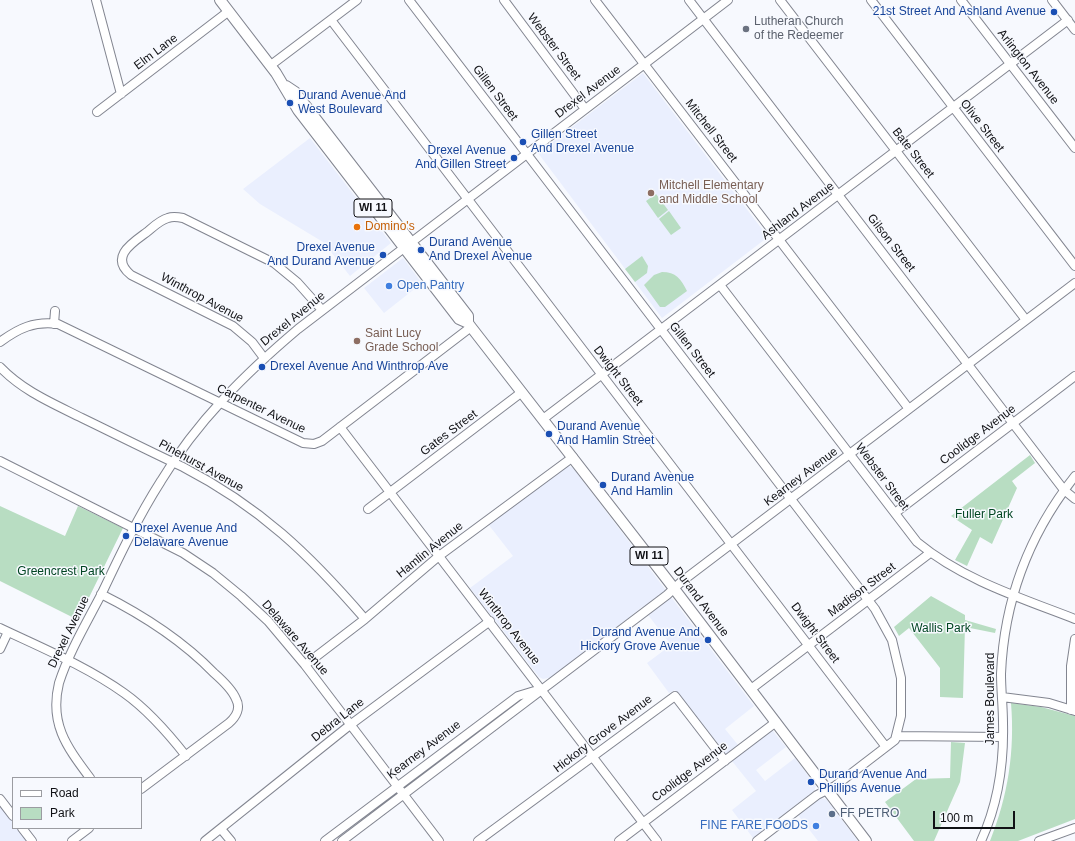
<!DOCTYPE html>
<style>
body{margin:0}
#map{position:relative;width:1075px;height:841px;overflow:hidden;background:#f7f9fe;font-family:Helvetica,sans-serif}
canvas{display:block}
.legend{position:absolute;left:12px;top:777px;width:130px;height:52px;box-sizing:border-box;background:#f7f9fe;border:1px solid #9b9ca1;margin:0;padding:5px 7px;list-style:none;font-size:12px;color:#101115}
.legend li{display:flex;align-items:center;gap:8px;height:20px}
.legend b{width:20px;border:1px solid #9b9ca1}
.scale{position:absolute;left:933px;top:811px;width:82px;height:18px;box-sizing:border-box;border:2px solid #101115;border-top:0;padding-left:5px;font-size:12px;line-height:14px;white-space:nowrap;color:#101115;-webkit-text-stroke:3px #f7f9fe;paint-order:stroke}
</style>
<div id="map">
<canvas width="1075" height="841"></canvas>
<ul class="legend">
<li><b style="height:5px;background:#fff"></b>Road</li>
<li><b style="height:11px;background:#b8ddc2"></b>Park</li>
</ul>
<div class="scale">100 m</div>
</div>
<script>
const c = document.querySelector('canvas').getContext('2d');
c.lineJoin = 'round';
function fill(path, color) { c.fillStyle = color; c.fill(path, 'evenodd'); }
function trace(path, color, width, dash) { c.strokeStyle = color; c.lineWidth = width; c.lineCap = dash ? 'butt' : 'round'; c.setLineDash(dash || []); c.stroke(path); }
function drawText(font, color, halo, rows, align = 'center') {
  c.font = font + ' Helvetica,sans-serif'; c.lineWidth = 3; c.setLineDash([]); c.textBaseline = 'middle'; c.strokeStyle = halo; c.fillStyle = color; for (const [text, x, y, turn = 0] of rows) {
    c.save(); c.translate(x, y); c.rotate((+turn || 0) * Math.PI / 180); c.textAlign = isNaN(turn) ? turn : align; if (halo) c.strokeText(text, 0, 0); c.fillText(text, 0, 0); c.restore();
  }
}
const built = new Path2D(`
 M 643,73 L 768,237 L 662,318 L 538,153 Z
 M 310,138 L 391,243 L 350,276 L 323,242 L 260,204 L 243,189 Z
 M 403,258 L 422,283 L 384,313 L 364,288 Z
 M 567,465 L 573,468 L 754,706 L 725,729 L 743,751 L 770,730 L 773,731 L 786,747 L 756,770 L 765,781 L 795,758 L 816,786 L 814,791 L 753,838 L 732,810 L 756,791 L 675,690 L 669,693 L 647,663 L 671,645 L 642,607 L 570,665 L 553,677 L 543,679 L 539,677 L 470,588 L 513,556 L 488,524 Z
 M 819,798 L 826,799 L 858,841 L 818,841 L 798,815 Z
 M 0,802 L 13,819 L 13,828 L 20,828 L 30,841 L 0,841 Z`);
const green = new Path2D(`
 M 656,194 L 668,210 L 658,218 L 646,201 Z
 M 669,211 L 681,228 L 671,235 L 659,219 Z
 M 642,256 L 648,266 L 647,273 L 635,282 L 625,269 Z
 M 662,272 C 676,272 681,279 687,291 L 665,307 L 660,307 L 644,285 L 654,275 Z
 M 1030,455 L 1035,463 L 1012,481 L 1017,488 L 992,544 L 980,537 L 967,566 L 955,560 L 972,530 L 951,516 Z
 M 0,506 L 65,536 L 78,506 L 123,528 L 78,620 L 0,581 Z
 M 931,596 L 965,615 L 965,620 L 996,629 L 995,633 L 965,627 L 963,698 L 940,697 L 940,668 L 909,628 L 899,636 L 894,627 Z
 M 1011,703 L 1041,707 L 1075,716 L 1075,819 L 1018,841 L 990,841 C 1008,796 1015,751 1011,703 Z
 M 951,742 L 965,743 L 960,782 L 934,841 L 914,841 L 885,802 L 916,779 L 950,778 Z`);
const minor = new Path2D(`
 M 96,0 L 121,94
 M 409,0 L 875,609 L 892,640 L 901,678 L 901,716 L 895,740 L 835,786 L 817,795 L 757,841
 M 504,0 L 585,109
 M 595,0 L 909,409
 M 689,0 L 1064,490 L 1075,499
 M 780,0 L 1026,320
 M 871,0 L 1075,266
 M 961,0 L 1075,148
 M 1052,0 L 1075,30
 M 331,20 L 886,747
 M 271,65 L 357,0
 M 97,112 L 229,11
 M 720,285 L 917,542 C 963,580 1021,598 1075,619
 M 54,324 L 55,311
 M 0,342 C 19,328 34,321 58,324 L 303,443 L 314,444 L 322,441 L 471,327
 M 264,358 L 252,342 L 233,326 L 131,275 C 109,257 132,243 147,232 C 153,227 160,220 168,218 C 173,216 178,217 183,218 L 274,263 L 297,282 L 322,310
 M 0,367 C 23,391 52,403 82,418 C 115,434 149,451 183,467 C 260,507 309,554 365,619
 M 543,419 L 1068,20
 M 340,427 L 657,841
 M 0,461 L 183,553 L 213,573 L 241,596 L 268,621 L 305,665 L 439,841
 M 368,509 L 522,392
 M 895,513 L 1075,376
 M 101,594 C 143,615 181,639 214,673 C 222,680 232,689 236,699 C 241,708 236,717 229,723 L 141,789
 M 0,628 C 42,648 86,666 124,693 C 148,710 168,733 186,756
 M 0,649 L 8,632
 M 305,665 L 365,619 L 439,556 L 573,457
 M 751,689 L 930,553
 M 1002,697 L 1049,703 L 1075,711
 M 1071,710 L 1071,666 L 1075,639
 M 896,736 L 1003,737
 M 90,778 C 67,747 49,724 59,683 C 69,652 87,622 102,593 C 120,555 138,517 161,481 C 197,421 246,373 298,329 L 728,0
 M 0,799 L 13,816
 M 22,828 L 32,841
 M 221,829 L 231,841
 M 72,841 L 89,828
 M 205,841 L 350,725 L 490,621
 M 325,841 L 518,696 L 541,689
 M 342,841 L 667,595 L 681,582 L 1075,283
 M 478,841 L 675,696 L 725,761
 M 619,841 L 776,722
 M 981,841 C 998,804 1004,763 1003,723 C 1003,707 1001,690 1001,674 C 1004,601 1029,534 1075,476
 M 1039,841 L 1075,828`);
const major = new Path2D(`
 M 220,0 L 276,73 L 298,110 L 459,319 L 468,323
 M 286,86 L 295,92 L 468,316 L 468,323 L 471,327 L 669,582 L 866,841`);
const markers = [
 [1054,12,4,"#1a4fb4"],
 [746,29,4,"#6b7280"],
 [290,103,4,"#1a4fb4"],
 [523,142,4,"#1a4fb4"],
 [514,158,4,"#1a4fb4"],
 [651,193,4,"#8d6e63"],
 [357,227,4,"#e8710a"],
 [421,250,4,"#1a4fb4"],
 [383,255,4,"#1a4fb4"],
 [389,286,4,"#3f7fe0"],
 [357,341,4,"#8d6e63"],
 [262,367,4,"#1a4fb4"],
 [549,434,4,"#1a4fb4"],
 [603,485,4,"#1a4fb4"],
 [126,536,4,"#1a4fb4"],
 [708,640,4,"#1a4fb4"],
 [811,782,4,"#1a4fb4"],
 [832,814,4,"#5c6f8a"],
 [816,826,4,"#3f7fe0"]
];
const shields = [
 [373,208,38],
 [649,556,38]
];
const shieldNames = [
 ["WI 11",373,208],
 ["WI 11",649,556]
];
const transitNames = [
 ["21st Street And Ashland Avenue",1046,12,"right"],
 ["Durand Avenue And",298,96],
 ["West Boulevard",298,110],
 ["Gillen Street",531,135],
 ["And Drexel Avenue",531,149],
 ["Drexel Avenue",506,151,"right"],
 ["And Gillen Street",506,165,"right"],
 ["Durand Avenue",429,243],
 ["And Drexel Avenue",429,257],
 ["Drexel Avenue",375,248,"right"],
 ["And Durand Avenue",375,262,"right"],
 ["Drexel Avenue And Winthrop Ave",270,367],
 ["Durand Avenue",557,427],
 ["And Hamlin Street",557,441],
 ["Durand Avenue",611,478],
 ["And Hamlin",611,492],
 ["Drexel Avenue And",134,529],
 ["Delaware Avenue",134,543],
 ["Durand Avenue And",700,633,"right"],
 ["Hickory Grove Avenue",700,647,"right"],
 ["Durand Avenue And",819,775],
 ["Phillips Avenue",819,789]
];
const worshipNames = [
 ["Lutheran Church",754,22],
 ["of the Redeemer",754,36]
];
const streetNames = [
 ["Webster Street",554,47,53],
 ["Elm Lane",156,52,-37],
 ["Arlington Avenue",1028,67,52],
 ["Drexel Avenue",588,92,-37],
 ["Gillen Street",495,93,53],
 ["Olive Street",982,126,52],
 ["Mitchell Street",711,131,52],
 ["Bate Street",913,153,52],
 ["Ashland Avenue",798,211,-37],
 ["Gilson Street",891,243,52],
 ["Winthrop Avenue",202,298,28],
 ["Drexel Avenue",293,319,-39],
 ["Gillen Street",692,350,52],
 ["Dwight Street",618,376,52],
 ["Carpenter Avenue",261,409,26],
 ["Gates Street",449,433,-37],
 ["Coolidge Avenue",978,435,-37],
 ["Pinehurst Avenue",201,466,29],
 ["Kearney Avenue",801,477,-37],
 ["Webster Street",882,477,53],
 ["Hamlin Avenue",430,550,-39],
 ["Madison Street",862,590,-37],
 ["Durand Avenue",701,602,53],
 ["Winthrop Avenue",509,627,52],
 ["Drexel Avenue",69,632,-64],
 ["Dwight Street",815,633,53],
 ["Delaware Avenue",295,638,49],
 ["James Boulevard",991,699,-90],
 ["Debra Lane",338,720,-38],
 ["Hickory Grove Avenue",603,734,-37],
 ["Kearney Avenue",424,750,-37],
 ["Coolidge Avenue",690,772,-37]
];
const educationNames = [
 ["Mitchell Elementary",659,186],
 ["and Middle School",659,200],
 ["Saint Lucy",365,334],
 ["Grade School",365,348]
];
const foodNames = [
 ["Domino's",365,227]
];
const shopNames = [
 ["Open Pantry",397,286],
 ["FINE FARE FOODS",808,826,"right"]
];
const parkNames = [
 ["Fuller Park",984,515],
 ["Greencrest Park",61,572],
 ["Wallis Park",941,629]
];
const serviceNames = [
 ["FF PETRO",840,814]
];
fill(built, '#eaeffe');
fill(green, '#b8ddc2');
trace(minor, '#828590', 10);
trace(major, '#828590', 12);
trace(minor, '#fff', 8);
trace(major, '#fff', 10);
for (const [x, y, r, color] of markers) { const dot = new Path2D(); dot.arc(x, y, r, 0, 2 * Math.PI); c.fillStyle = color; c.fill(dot); trace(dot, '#f7f9fe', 1.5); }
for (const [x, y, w] of shields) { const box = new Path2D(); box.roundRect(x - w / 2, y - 9, w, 18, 3); c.fillStyle = '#f7f9fe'; c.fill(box); trace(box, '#101115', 1); }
drawText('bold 11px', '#101115', null, shieldNames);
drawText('12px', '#164399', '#f7f9fe', transitNames, 'left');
drawText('12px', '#5b616d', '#f7f9fe', worshipNames, 'left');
drawText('12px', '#101115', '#f7f9fe', streetNames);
drawText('12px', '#785e54', '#f7f9fe', educationNames, 'left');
drawText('12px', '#c56008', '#f7f9fe', foodNames, 'left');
drawText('12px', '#366cbe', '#f7f9fe', shopNames, 'left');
drawText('12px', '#014522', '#f7f9fe', parkNames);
drawText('12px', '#4e5e75', '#f7f9fe', serviceNames, 'left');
</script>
